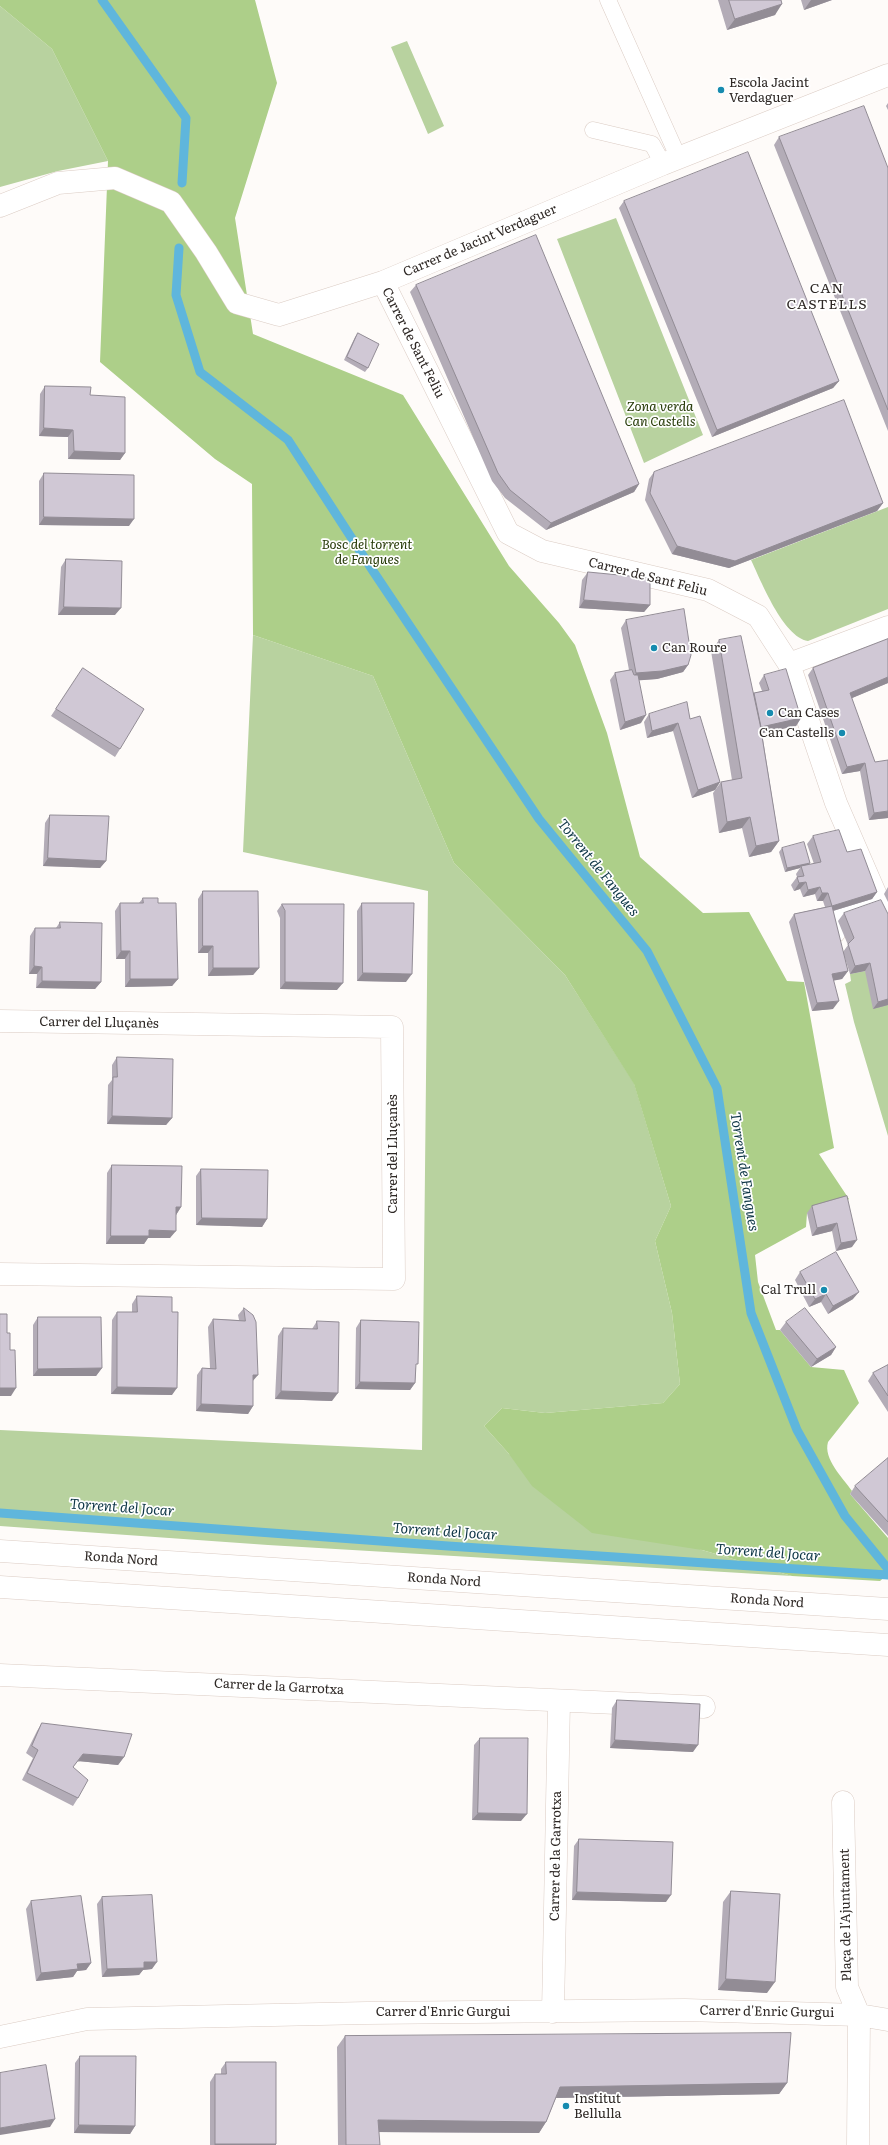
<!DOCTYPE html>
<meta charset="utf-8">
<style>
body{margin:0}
canvas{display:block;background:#fefbf9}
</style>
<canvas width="888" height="2145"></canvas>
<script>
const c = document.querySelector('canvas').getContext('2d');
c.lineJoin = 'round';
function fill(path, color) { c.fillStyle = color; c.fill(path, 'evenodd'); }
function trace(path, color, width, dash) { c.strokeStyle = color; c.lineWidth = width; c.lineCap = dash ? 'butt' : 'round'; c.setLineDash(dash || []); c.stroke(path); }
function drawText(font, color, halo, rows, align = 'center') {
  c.font = font + ' Literata,serif'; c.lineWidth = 3.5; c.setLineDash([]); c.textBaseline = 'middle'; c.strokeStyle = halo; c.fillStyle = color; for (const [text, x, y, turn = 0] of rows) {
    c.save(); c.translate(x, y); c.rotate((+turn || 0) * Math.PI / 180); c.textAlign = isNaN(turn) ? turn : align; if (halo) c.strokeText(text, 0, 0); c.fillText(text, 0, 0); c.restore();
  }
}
const green = new Path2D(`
 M 0,6 L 52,49 L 108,161 L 58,171 L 0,187 Z
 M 407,41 L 444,126 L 428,134 L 391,47 Z
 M 616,218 L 703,435 L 644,463 L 557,239 Z
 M 888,507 L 888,609 L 808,641 C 783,637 761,581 751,560 Z
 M 253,635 L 373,676 L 454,863 L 565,975 L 634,1083 L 671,1206 L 655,1241 L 672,1313 L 680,1384 L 663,1403 L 545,1413 L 502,1408 L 484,1426 L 509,1454 L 702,1550 L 792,1576 L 268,1545 L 0,1526 L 0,1430 L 422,1450 L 428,891 L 243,852 Z
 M 865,971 L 888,1005 L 888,1136 L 854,1022 L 845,984 L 851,981 L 850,974 Z`);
const forest = new Path2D(`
 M 0,0 L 255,0 L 277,83 L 235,218 L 253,334 L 403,395 L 509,566 L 559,623 L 575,645 L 607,733 L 640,857 L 703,913 L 749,912 L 787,981 L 804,982 L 834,1148 L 819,1154 L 849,1199 L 841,1204 L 807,1213 L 806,1227 L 755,1255 L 758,1282 L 776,1330 L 780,1330 L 811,1367 L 844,1370 L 859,1403 L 828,1442 C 823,1459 843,1478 852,1491 L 850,1494 L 888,1538 L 888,1574 L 880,1581 L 792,1576 L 702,1550 L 592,1533 L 532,1486 L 509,1454 L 484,1426 L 502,1408 L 545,1413 L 663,1403 L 680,1384 L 672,1313 L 655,1241 L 671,1206 L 634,1084 L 565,975 L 454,863 L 373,676 L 253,635 L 252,484 L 215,459 L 100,362 L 108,161 L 52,49 L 0,6 Z`);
const stream = new Path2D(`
 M 102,0 L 186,118 L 182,183
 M 179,248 L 176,295 L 200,372 L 288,440 L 373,571 L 539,819 L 647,951 L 717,1088 L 751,1313 L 775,1374 L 797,1430 L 845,1516 L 888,1569
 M 0,1513 L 448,1546 L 888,1575`);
const service = new Path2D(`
 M 608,0 L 679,159
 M 593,130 L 652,144 L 663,164
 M 837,934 L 832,917 L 878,901`);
const minor = new Path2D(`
 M 0,206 L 58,183 L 115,178 L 171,202 L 206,252 L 237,303 L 279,315 L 383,282 L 663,164 L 888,75
 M 383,282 L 508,533 L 542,551 L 708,590 L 758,616 L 789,664 L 836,803 L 888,923
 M 789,664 L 888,627
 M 0,1021 L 392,1027 L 394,1279 L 0,1274
 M 0,1675 L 704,1707
 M 843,1802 L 847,1987 L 859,2015 L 858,2145
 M 553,2012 L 559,1701
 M 0,2037 L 87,2019 L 367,2013 L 685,2010 L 859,2015 L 888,2020`);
const secondary = new Path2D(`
 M 0,1551 L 888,1609
 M 0,1587 L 888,1645`);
const wall = new Path2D(`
 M 718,0 L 781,0 L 775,15 L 727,30 Z
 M 801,0 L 832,0 L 804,10 Z
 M 888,103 L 888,110 L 886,106 Z
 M 779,137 L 888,168 L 888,431 L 774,145 Z
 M 624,201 L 839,381 L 833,388 L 712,437 L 619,208 Z
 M 416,285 L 639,484 L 634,492 L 546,530 L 505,498 L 492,481 L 410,292 Z
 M 358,333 L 368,368 L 365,372 L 344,360 L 355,337 Z
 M 45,386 L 125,453 L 120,460 L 68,459 L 68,437 L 39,436 L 40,394 Z
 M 654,472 L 883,503 L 877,511 L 729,568 L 672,554 L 645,500 L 649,479 Z
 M 44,473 L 129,526 L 39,525 L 39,481 Z
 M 66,559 L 115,615 L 58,615 L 61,567 Z
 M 588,572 L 650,605 L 644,612 L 579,608 L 582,580 Z
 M 626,620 L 688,665 L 683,672 L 657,679 L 639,680 L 641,723 L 620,730 L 610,680 L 615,673 L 629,670 L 621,628 Z
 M 888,639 L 888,683 L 852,698 L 888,818 L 869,820 L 860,771 L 842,774 L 808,675 L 813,668 Z
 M 719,640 L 754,693 L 762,691 L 759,683 L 764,675 L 801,718 L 796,726 L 762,733 L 779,841 L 771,852 L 749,857 L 742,828 L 719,833 L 713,793 L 721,782 L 732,780 L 711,651 Z
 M 83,668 L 120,749 L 115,757 L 51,716 Z
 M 649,714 L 690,719 L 720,782 L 715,790 L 692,798 L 673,731 L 647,738 L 644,722 Z
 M 50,815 L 106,861 L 100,868 L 43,866 L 45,823 Z
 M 813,836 L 847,852 L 877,892 L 872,899 L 833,911 L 843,952 L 848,945 L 838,921 L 844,913 L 888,914 L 888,1005 L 873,1009 L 865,971 L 850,974 L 844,955 L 848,971 L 842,979 L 834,980 L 833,1009 L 812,1011 L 789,922 L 794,914 L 825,907 L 823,901 L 817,901 L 815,894 L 803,897 L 800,889 L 794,891 L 791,885 L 797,877 L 796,874 L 800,868 L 785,872 L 779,852 L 782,848 L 808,865 L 814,864 L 807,844 Z
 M 888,887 L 888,902 L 884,894 Z
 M 203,891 L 259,968 L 253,975 L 208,976 L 208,953 L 198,953 L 198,899 Z
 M 143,898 L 158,903 L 178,979 L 172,986 L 125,987 L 125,959 L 116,959 L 115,911 L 120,903 L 139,903 Z
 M 362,903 L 406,982 L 357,981 L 357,911 Z
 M 282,904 L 337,990 L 280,989 L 280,918 L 277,911 Z
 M 60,922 L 101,982 L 95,989 L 36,988 L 37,974 L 29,974 L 30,936 L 35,928 L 56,928 Z
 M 117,1057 L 172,1118 L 166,1125 L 107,1124 L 108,1085 L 112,1080 L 112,1065 Z
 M 112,1165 L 181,1207 L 176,1215 L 170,1238 L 148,1238 L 144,1244 L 106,1244 L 107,1173 Z
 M 201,1169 L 267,1219 L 262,1227 L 196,1225 L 196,1176 Z
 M 847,1196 L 852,1247 L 836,1251 L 832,1231 L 812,1236 L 807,1213 L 812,1206 Z
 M 800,1272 L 853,1299 L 828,1314 L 821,1302 L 809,1307 L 795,1280 Z
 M 137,1296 L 172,1312 L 172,1395 L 111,1394 L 112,1320 L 117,1312 L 132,1312 L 132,1304 Z
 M 244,1308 L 253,1381 L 253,1406 L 248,1414 L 196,1411 L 197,1375 L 202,1368 L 210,1368 L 208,1327 L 213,1319 L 239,1320 L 238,1315 Z
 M 38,1317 L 102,1368 L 96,1376 L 33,1376 L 33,1325 Z
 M 361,1320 L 416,1368 L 415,1383 L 410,1390 L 355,1389 L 356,1328 Z
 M 317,1321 L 332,1401 L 275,1399 L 278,1336 L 283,1328 L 312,1329 Z
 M 786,1322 L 836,1347 L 831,1355 L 811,1367 L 780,1330 Z
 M 888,1365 L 888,1412 L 868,1381 L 873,1373 Z
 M 888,1458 L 888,1536 L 850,1494 L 855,1486 Z
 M 617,1700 L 693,1752 L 610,1748 L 612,1708 Z
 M 42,1723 L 124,1757 L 118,1765 L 78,1761 L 73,1767 L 78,1798 L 73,1806 L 22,1780 L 33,1758 L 26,1753 L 37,1731 Z
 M 480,1738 L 521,1821 L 472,1820 L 474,1745 Z
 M 579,1839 L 666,1902 L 572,1900 L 574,1846 Z
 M 731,1891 L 767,1993 L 718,1990 L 723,1902 Z
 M 102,1897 L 152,1969 L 143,1970 L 139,1975 L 102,1977 L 97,1904 Z
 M 31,1901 L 91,1963 L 86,1970 L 77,1971 L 73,1977 L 36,1981 L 26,1909 Z
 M 345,2036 L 787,2083 L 779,2094 L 556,2098 L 546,2122 L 539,2133 L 378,2132 L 380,2145 L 338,2145 L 337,2047 Z
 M 80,2056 L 135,2126 L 130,2134 L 74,2133 L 75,2063 Z
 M 226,2062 L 276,2144 L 276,2145 L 210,2145 L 210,2082 L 215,2074 L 221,2074 L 221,2069 Z`);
const shadedWall = new Path2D(`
 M 811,0 L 832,0 L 804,10 Z
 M 782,4 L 775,15 L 727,30 L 735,19 Z
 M 839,381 L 833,388 L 712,437 L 717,430 Z
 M 44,428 L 73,430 L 68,437 L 39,436 Z
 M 74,451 L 125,453 L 120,460 L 68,459 Z
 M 639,484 L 634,492 L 546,530 L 551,523 Z
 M 883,503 L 877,511 L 729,568 L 672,554 L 677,546 Z
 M 44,517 L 134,519 L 129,526 L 39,525 Z
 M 584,600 L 650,605 L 644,612 L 579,608 Z
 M 64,607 L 121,608 L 115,615 L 58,615 Z
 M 688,665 L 683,672 L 657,679 L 631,681 L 636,673 Z
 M 888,677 L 888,683 L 845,701 L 850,693 Z
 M 646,715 L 641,723 L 620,730 L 625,722 Z
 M 801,718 L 796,726 L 753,735 L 758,727 Z
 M 678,723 L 673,731 L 647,738 L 652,731 Z
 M 865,763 L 860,771 L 842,774 L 847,767 Z
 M 720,782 L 715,790 L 692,798 L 698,790 Z
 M 888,811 L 888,818 L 869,820 L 874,813 Z
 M 750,817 L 742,828 L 719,833 L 727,822 Z
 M 779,841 L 771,852 L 749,857 L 756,846 Z
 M 48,858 L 106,861 L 100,868 L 43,866 Z
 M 810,863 L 807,867 L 801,866 L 800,868 L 785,872 L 787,868 Z
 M 806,882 L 800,889 L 794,891 L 799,883 Z
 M 820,887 L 815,894 L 803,897 L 808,890 Z
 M 877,892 L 872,899 L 826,913 L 832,906 Z
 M 822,893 L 828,893 L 823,901 L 817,901 Z
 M 203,946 L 213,946 L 208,953 L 198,953 Z
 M 121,951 L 130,951 L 125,959 L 116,959 Z
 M 870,963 L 865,971 L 850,974 L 855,966 Z
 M 34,966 L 42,967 L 37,974 L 29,974 Z
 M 213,968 L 259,968 L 253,975 L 208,976 Z
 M 848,971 L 842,979 L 827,982 L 832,974 Z
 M 363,973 L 412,974 L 406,982 L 357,981 Z
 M 130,979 L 178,979 L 172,986 L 125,987 Z
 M 42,981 L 101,982 L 95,989 L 36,988 Z
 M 285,982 L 343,983 L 337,990 L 280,989 Z
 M 888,999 L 888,1005 L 873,1009 L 878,1002 Z
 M 839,1001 L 833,1009 L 812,1011 L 817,1003 Z
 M 112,1116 L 172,1118 L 166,1125 L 107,1124 Z
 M 176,1207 L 181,1207 L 176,1215 Z
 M 202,1218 L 267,1219 L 262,1227 L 196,1225 Z
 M 837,1223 L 832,1231 L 812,1236 L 817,1228 Z
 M 149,1230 L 176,1231 L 170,1238 L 148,1238 L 144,1244 L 106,1244 L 111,1236 Z
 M 857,1240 L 852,1247 L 836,1251 L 841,1243 Z
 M 859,1292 L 853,1299 L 828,1314 L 833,1306 Z
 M 826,1294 L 821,1302 L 809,1307 L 815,1299 Z
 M 836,1347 L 831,1355 L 811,1367 L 817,1359 Z
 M 102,1368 L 96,1376 L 33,1376 L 38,1369 Z
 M 253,1375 L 258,1375 L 252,1382 Z
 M 360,1382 L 415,1383 L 410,1390 L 355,1389 Z
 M 117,1387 L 177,1388 L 172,1395 L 111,1394 Z
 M 0,1388 L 16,1388 L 11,1396 L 0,1396 Z
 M 281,1391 L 338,1393 L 332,1401 L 275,1399 Z
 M 201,1404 L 253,1406 L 248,1414 L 196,1411 Z
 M 615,1740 L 698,1745 L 693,1752 L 610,1748 Z
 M 83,1754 L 124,1757 L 118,1765 L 78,1761 L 68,1775 Z
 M 478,1813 L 527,1814 L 521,1821 L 472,1820 Z
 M 577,1892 L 671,1895 L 666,1902 L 572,1900 Z
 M 144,1962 L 157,1962 L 152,1969 L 143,1970 L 139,1975 L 102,1977 L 107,1969 Z
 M 91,1963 L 86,1970 L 77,1971 L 73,1977 L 36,1981 L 41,1973 L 77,1964 Z
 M 726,1979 L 775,1982 L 767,1993 L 718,1990 Z
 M 787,2083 L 779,2094 L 553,2098 L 560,2087 Z
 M 55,2119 L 50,2127 L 0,2135 L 0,2128 Z
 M 378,2120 L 546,2122 L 539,2133 L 370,2132 Z
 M 79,2125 L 135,2126 L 130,2134 L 74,2133 Z
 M 215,2144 L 276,2144 L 276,2145 L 214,2145 Z`);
const building = new Path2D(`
 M 729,0 L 781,0 L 782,4 L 735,19 Z
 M 864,106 L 888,168 L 888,410 L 779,137 Z
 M 748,152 L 839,381 L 717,430 L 624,201 Z
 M 536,235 L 639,484 L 551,523 L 510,490 L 498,473 L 416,285 Z
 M 358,333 L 379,344 L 368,368 L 347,357 Z
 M 45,386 L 91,387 L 90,395 L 125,397 L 125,453 L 74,451 L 73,430 L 44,428 Z
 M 844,400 L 883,503 L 735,561 L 677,546 L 650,493 L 654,472 Z
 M 44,473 L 134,475 L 134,519 L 44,517 Z
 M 66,559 L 122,561 L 121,608 L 64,607 Z
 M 588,572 L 650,578 L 650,605 L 584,600 Z
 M 684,609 L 691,655 L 688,665 L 662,671 L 636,673 L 626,620 Z
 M 741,636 L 760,724 L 779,841 L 756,846 L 750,817 L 727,822 L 721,782 L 742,778 L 719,640 Z
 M 888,639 L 888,677 L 850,693 L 875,762 L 888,760 L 888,811 L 874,813 L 865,763 L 847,767 L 813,668 Z
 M 83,668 L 144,709 L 120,749 L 56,709 Z
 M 786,669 L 801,718 L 761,727 L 754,693 L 769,690 L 764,675 Z
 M 632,670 L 634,675 L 638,675 L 646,715 L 625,722 L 615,673 Z
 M 687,702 L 690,719 L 700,716 L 720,782 L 698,790 L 678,723 L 652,731 L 649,714 Z
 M 50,815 L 109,816 L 106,861 L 48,858 Z
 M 839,830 L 847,852 L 861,849 L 877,892 L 832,906 L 848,971 L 832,974 L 839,1001 L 817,1003 L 794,914 L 832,906 L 828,893 L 822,893 L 820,887 L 808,890 L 806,882 L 799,883 L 797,877 L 804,876 L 801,866 L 821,862 L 813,836 Z
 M 804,842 L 810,863 L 787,868 L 782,848 Z
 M 203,891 L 258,891 L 259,968 L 213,968 L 213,946 L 203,946 Z
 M 143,898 L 158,898 L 158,903 L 176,903 L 178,979 L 130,979 L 130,951 L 121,951 L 120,903 L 143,903 Z
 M 881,900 L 888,914 L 888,999 L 878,1002 L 870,963 L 855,966 L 848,944 L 854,938 L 844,913 Z
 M 362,903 L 414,903 L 412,974 L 363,973 Z
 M 282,904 L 344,904 L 343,983 L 285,982 L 285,911 Z
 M 60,922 L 102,923 L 101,982 L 42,981 L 42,967 L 34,966 L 35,928 L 60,928 Z
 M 117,1057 L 173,1059 L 172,1118 L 112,1116 L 113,1077 L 117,1077 Z
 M 112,1165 L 182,1166 L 181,1207 L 176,1207 L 176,1231 L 149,1230 L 149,1236 L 111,1236 Z
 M 201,1169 L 268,1170 L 267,1219 L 202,1218 Z
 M 847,1196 L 857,1240 L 841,1243 L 837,1223 L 817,1228 L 812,1206 Z
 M 836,1252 L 859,1292 L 833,1306 L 826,1294 L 815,1299 L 800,1272 Z
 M 137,1296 L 172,1297 L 172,1312 L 178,1312 L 177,1388 L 117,1387 L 117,1312 L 137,1312 Z
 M 244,1308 L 253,1315 L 256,1322 L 258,1375 L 253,1375 L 253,1406 L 201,1404 L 202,1368 L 216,1369 L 213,1319 L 245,1321 Z
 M 805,1308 L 836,1347 L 817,1359 L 786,1322 Z
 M 0,1314 L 7,1314 L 7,1333 L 10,1333 L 10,1350 L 15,1350 L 16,1388 L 0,1388 Z
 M 38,1317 L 101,1317 L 102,1368 L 38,1369 Z
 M 361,1320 L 419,1322 L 418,1364 L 416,1364 L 415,1383 L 360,1382 Z
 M 317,1321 L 339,1322 L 338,1393 L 281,1391 L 283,1328 L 317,1329 Z
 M 888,1365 L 888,1396 L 873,1373 Z
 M 888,1458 L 888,1522 L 855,1486 Z
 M 617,1700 L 700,1704 L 698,1745 L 615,1740 Z
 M 42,1723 L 132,1734 L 124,1757 L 83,1754 L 73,1767 L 88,1780 L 78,1798 L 27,1773 L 38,1750 L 32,1746 Z
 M 480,1738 L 528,1738 L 527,1814 L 478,1813 Z
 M 579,1839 L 673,1842 L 671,1895 L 577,1892 Z
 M 731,1891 L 780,1894 L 775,1982 L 726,1979 Z
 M 152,1895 L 157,1962 L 144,1962 L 144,1968 L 107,1969 L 102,1897 Z
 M 81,1896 L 91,1963 L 77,1964 L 78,1969 L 41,1973 L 31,1901 Z
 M 791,2033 L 787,2083 L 560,2087 L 546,2122 L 378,2120 L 380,2145 L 346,2145 L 345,2036 Z
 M 80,2056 L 136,2056 L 135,2126 L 79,2125 Z
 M 226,2062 L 276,2062 L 276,2144 L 215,2144 L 215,2074 L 226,2074 Z
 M 46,2065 L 55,2119 L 0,2128 L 0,2073 Z`);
const markers = [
 [721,90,4,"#168baf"],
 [654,648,4,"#168baf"],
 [770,713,4,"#168baf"],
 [842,733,4,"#168baf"],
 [824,1290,4,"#168baf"],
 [566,2106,4,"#168baf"]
];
const poiNames = [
 ["Escola Jacint",729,83],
 ["Verdaguer",729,98],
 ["Can Roure",662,648],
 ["Can Cases",778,713],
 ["Can Castells",834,733,"right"],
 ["Cal Trull",816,1290,"right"],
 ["Institut",574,2099],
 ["Bellulla",574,2114]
];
const streetNames = [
 ["Carrer de Jacint Verdaguer",480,241,-23],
 ["Carrer de Sant Feliu",413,343,63],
 ["Carrer de Sant Feliu",648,577,14],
 ["Carrer del Lluçanès",99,1023,1],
 ["Carrer del Lluçanès",393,1154,-90],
 ["Ronda Nord",121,1559,4],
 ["Ronda Nord",444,1580,4],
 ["Ronda Nord",767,1601,4],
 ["Carrer de la Garrotxa",279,1687,3],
 ["Carrer de la Garrotxa",556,1856,-89],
 ["Plaça de l'Ajuntament",846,1915,-91],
 ["Carrer d'Enric Gurgui",443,2012],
 ["Carrer d'Enric Gurgui",767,2012,1]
];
const parkNames = [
 ["Zona verda",660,407],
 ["Can Castells",660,422],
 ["Bosc del torrent",367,545],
 ["de Fangues",367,560]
];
const neighbourhoodNames = [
 ["CAN",827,289],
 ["CASTELLS",827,305]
];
const waterNames = [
 ["Torrent de Fangues",598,868,51],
 ["Torrent de Fangues",744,1172,81],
 ["Torrent del Jocar",122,1508,4],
 ["Torrent del Jocar",445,1532,4],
 ["Torrent del Jocar",768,1553,4]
];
fill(green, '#b8d29f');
fill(forest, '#adcf89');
trace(stream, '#5fb6dc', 9);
trace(service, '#dbccc4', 17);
trace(minor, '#dbccc4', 23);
trace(secondary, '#dbccc4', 23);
trace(service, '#fff', 16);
trace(minor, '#fff', 22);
trace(secondary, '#fff', 22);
fill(wall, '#b3acb7');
fill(shadedWall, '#928c95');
fill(building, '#d0c8d5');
trace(building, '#928c95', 1);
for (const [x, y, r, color] of markers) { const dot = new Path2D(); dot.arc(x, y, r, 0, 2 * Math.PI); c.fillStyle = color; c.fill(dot); trace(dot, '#fff', 1.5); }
drawText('13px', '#2e2825', '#fff', poiNames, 'left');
drawText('13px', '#2e2825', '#fff', streetNames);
drawText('italic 13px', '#263a07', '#fff', parkNames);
c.letterSpacing = '1px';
drawText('14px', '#2e2825', '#fff', neighbourhoodNames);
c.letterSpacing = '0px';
drawText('italic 14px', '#0e3646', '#fff', waterNames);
</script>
